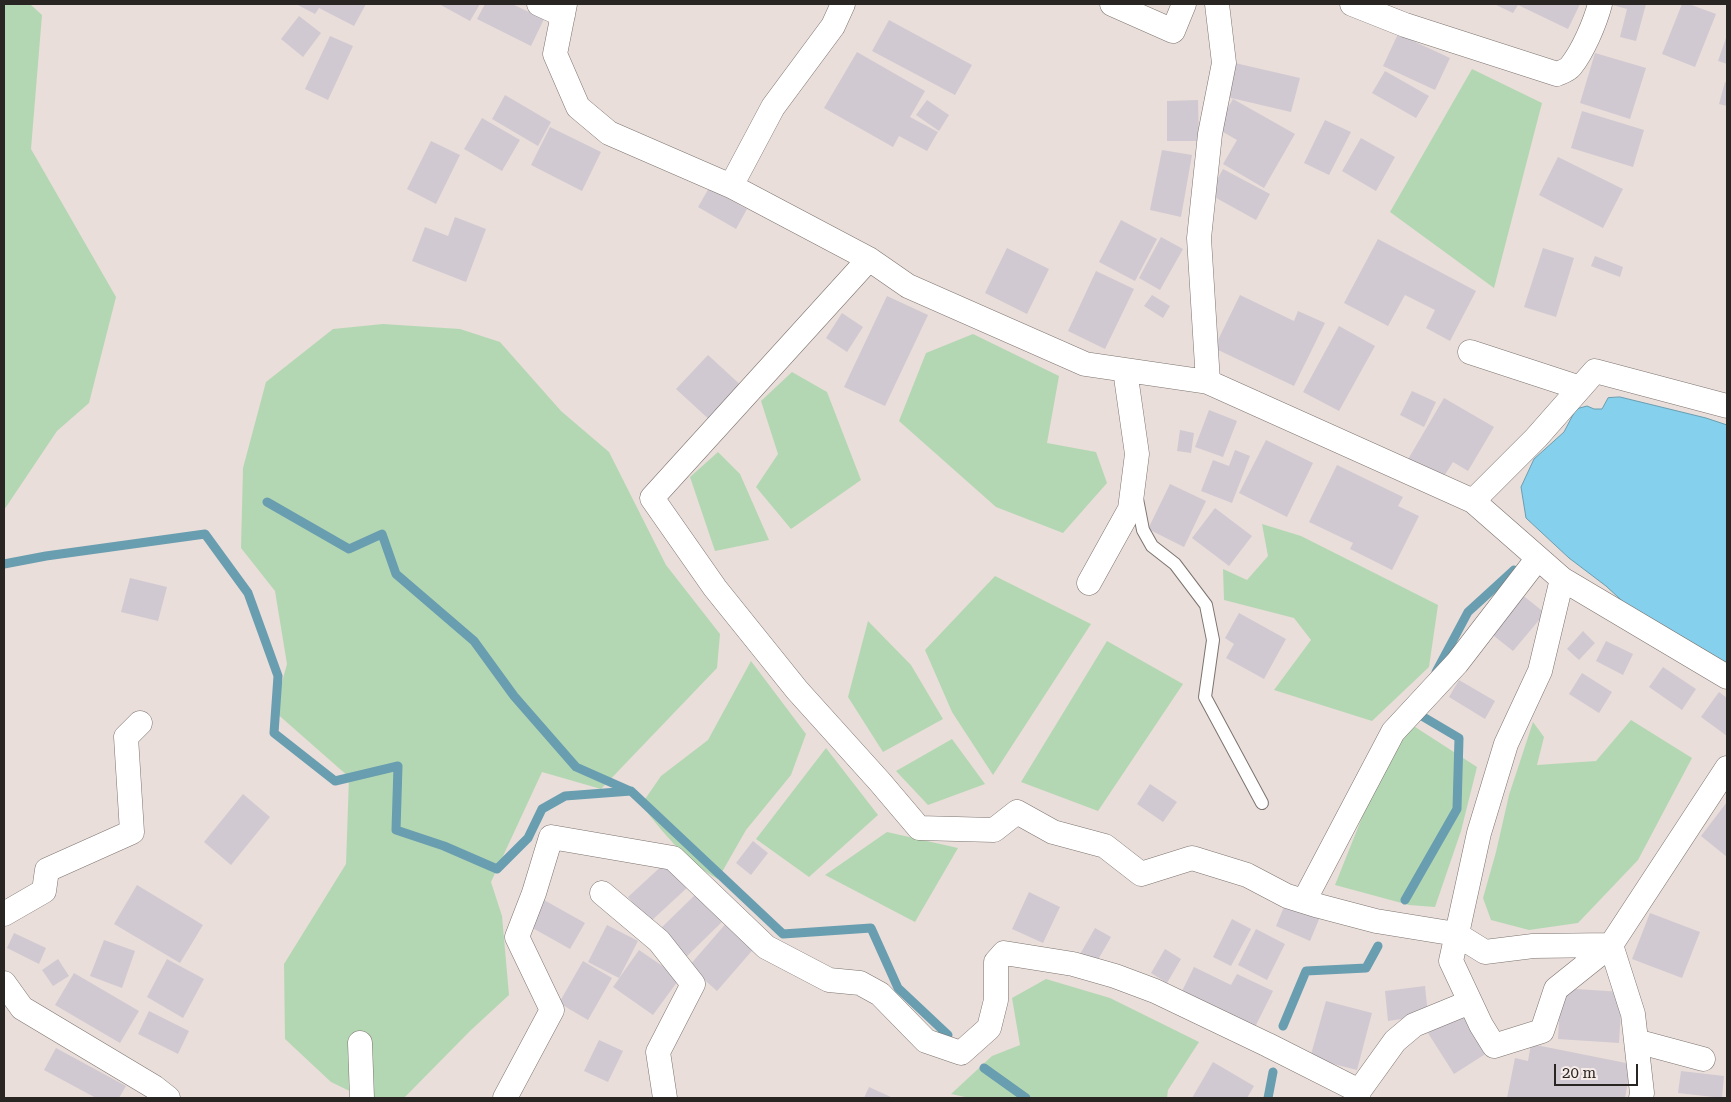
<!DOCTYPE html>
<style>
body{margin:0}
#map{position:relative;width:1731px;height:1102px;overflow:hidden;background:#e9ded9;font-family:"Roboto Serif",serif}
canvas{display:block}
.frame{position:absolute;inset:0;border:5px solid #292523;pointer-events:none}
.scale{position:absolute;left:1554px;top:1064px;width:84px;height:22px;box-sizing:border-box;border:2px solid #292523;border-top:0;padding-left:6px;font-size:15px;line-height:18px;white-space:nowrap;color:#292523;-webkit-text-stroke:4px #f6ebe7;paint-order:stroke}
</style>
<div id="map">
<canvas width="1731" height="1102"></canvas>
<div class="frame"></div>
<div class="scale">20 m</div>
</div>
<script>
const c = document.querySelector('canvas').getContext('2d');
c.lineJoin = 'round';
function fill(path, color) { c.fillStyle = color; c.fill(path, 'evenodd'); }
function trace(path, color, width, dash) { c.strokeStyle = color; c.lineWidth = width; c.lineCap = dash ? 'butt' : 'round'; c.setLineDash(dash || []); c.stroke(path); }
const green = new Path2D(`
 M 4,4 L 30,4 L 42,15 L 31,149 L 116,297 L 89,403 L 57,431 L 4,510 Z
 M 1472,69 L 1542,103 L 1494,288 L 1390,212 Z
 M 383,324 L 460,329 L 500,342 L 561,411 L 609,452 L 666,565 L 720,634 L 717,668 L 601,789 L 542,772 L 491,882 L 502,916 L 509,995 L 470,1031 L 404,1098 L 364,1098 L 331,1082 L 285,1039 L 284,964 L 346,864 L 349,777 L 274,711 L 287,664 L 275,591 L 241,548 L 243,468 L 266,382 L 333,329 Z
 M 973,334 L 1059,376 L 1047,443 L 1096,452 L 1107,483 L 1063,533 L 996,507 L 899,421 L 926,353 Z
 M 792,372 L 827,392 L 861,480 L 791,529 L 756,487 L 778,454 L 761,401 Z
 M 718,452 L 740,474 L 769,540 L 715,551 L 690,477 Z
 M 1262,524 L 1301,536 L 1438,605 L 1429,667 L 1372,721 L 1274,690 L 1311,640 L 1294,618 L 1224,600 L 1223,569 L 1247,580 L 1268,556 Z
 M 995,576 L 1091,624 L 993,775 L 952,712 L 925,650 Z
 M 868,621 L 911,665 L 943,719 L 883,752 L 848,697 Z
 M 1107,641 L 1183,684 L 1098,811 L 1021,782 Z
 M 751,661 L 806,734 L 791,775 L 746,830 L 718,879 C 686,862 664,833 641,805 L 661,776 L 708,740 Z
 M 1631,720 L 1692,758 L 1638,860 L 1578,923 L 1529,930 L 1491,920 L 1483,898 L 1496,852 L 1509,795 L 1533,722 L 1544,737 L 1537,765 L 1596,761 Z
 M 1409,723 L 1477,767 L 1461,831 L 1435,907 L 1409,905 L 1335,885 L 1365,810 Z
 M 952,739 L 985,784 L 928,805 L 896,771 Z
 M 826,748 L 878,815 L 809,877 L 756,839 Z
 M 887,832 L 958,848 L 915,922 L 825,875 Z
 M 1046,979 L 1110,998 L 1199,1042 L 1168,1090 L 1167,1098 L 970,1098 L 951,1094 L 992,1056 L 1020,1045 L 1012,998 Z`);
const water = new Path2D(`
 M 1620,397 L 1706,418 L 1727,425 L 1727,664 L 1644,621 L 1606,586 L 1569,558 L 1526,518 L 1521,487 L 1534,459 L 1564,432 L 1576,409 L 1587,406 L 1594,409 L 1602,409 L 1608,398 Z`);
const stream = new Path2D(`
 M 267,502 L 349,549 L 382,534 L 396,574 L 474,641 L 514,696 L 576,767 L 628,790
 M 4,564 L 46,556 L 205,534 L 248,593 L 278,676 L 274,733 L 335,781 L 398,766 L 396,830 L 444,846 L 497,869 L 528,838 L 542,809 L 565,796 L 631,791 L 783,934 L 871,928 L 898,988 L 948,1035
 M 1436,672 L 1468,612 L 1514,570
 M 1405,900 L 1457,809 L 1459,738 L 1415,712
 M 1283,1026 L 1306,971 L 1366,968 L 1378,946
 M 984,1068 L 1026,1098
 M 1268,1098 L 1273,1072`);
const building = new Path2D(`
 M 296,4 L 366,4 L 354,26 L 319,8 L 315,14 Z
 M 439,4 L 480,4 L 470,21 Z
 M 485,4 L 512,4 L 544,19 L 531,46 L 477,19 Z
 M 1494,4 L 1580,4 L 1568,29 L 1518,5 L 1513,13 Z
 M 1609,4 L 1646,4 L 1636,41 L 1620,37 L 1627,9 Z
 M 1682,4 L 1689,4 L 1716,14 L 1695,67 L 1662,54 Z
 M 299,16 L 321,33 L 303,57 L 281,39 Z
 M 889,20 L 972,65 L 955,95 L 872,51 Z
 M 1398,34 L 1450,58 L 1435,90 L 1383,66 Z
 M 1727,35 L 1727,64 L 1718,61 Z
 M 330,36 L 353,46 L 328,100 L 305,89 Z
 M 857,52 L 925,91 L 910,117 L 938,132 L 927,151 L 899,136 L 893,147 L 824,108 Z
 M 1595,53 L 1646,68 L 1630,119 L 1580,103 Z
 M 1235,63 L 1300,78 L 1291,112 L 1227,97 Z
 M 1385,71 L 1429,96 L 1416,118 L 1372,93 Z
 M 1725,82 L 1727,83 L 1727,106 L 1719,104 Z
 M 505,95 L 551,122 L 538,146 L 492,119 Z
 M 1233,99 L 1295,134 L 1264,188 L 1223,164 L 1237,140 L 1216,128 Z
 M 927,100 L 949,115 L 939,131 L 916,115 Z
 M 1198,100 L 1199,141 L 1167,141 L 1167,101 Z
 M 1582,111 L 1644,130 L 1633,167 L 1571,148 Z
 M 482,118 L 520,140 L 502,171 L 464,149 Z
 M 1325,120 L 1351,132 L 1329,175 L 1304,163 Z
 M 550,127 L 601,152 L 582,191 L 531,165 Z
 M 1361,138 L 1395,157 L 1376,191 L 1342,171 Z
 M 431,141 L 460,155 L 436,204 L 407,189 Z
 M 1162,150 L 1192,155 L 1181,217 L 1150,210 Z
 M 1558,157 L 1623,189 L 1603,228 L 1539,195 Z
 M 1223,169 L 1270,194 L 1256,220 L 1209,194 Z
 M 709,188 L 747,209 L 736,229 L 698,207 Z
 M 455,217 L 486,229 L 466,282 L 412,261 L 425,227 L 448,236 Z
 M 1121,220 L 1157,239 L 1135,281 L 1099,262 Z
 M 1161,237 L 1183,249 L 1160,290 L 1139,278 Z
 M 1378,239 L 1476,291 L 1450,341 L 1426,328 L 1435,310 L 1405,295 L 1388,326 L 1344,303 Z
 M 1007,248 L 1049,269 L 1027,314 L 985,293 Z
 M 1543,248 L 1574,258 L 1556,317 L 1524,307 Z
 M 1595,256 L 1623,267 L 1620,277 L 1591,266 Z
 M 1096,271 L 1134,289 L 1105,349 L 1068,331 Z
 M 1152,295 L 1170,306 L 1163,318 L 1144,306 Z
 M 1240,295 L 1294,321 L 1298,311 L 1325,323 L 1294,386 L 1214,348 Z
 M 887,296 L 928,315 L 885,406 L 844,387 Z
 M 842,313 L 863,327 L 847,352 L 826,338 Z
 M 1339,326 L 1375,346 L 1339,411 L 1303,392 Z
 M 708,355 L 745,389 L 713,423 L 676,389 Z
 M 1412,391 L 1436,402 L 1424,427 L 1400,415 Z
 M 1444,398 L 1494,427 L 1468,471 L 1453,462 L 1441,481 L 1407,461 Z
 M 1209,410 L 1237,421 L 1223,457 L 1195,447 Z
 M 1180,430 L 1194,433 L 1191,453 L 1177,451 Z
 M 1266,440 L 1313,463 L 1287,517 L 1239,493 Z
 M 1235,450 L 1250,456 L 1232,503 L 1201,491 L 1213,460 L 1229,466 Z
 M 1337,465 L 1403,497 L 1398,506 L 1419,516 L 1392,570 L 1350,549 L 1353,543 L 1309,522 Z
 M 1170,484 L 1206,501 L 1184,547 L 1148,529 Z
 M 1215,508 L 1252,536 L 1229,566 L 1192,538 Z
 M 130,578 L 167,587 L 158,621 L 121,612 Z
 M 1521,594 L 1545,613 L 1513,651 L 1489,632 Z
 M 1239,613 L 1286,639 L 1264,679 L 1226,658 L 1234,644 L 1225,638 Z
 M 1583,631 L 1595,643 L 1579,660 L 1567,649 Z
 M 1606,641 L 1633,654 L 1623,675 L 1596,661 Z
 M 1663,667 L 1696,689 L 1682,710 L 1649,687 Z
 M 1582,673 L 1612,692 L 1599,713 L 1569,694 Z
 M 1459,680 L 1495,701 L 1485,719 L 1449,697 Z
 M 1719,692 L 1727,698 L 1727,736 L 1701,717 Z
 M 1150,784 L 1177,802 L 1163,822 L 1137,804 Z
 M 243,794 L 270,817 L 231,865 L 204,842 Z
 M 1727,802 L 1727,857 L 1701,836 Z
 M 753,841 L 768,853 L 751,875 L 736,863 Z
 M 667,861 L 689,886 L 650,922 L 628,897 Z
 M 137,885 L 203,925 L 180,963 L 114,924 Z
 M 699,891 L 725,919 L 685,958 L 659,930 Z
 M 1029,892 L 1060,907 L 1043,943 L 1012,929 Z
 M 544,900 L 585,923 L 570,949 L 529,926 Z
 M 1286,902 L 1320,917 L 1310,941 L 1276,926 Z
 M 1650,913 L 1700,932 L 1682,978 L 1632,959 Z
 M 1232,919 L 1251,929 L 1231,966 L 1213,957 Z
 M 729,920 L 757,945 L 717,991 L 689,966 Z
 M 607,925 L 638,941 L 619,978 L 588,962 Z
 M 1095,928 L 1111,937 L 1095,965 L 1079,956 Z
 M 1256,929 L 1285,944 L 1267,980 L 1238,965 Z
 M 14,933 L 46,948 L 39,964 L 7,948 Z
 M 104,940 L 135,951 L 122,988 L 90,976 Z
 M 1165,949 L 1181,959 L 1167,983 L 1151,973 Z
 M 639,950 L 680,978 L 653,1015 L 613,987 Z
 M 58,959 L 69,976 L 53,986 L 42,970 Z
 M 167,959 L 204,979 L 183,1018 L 147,997 Z
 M 583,961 L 612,978 L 588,1020 L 559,1003 Z
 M 1194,967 L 1231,985 L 1237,974 L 1273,991 L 1253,1031 L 1180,995 Z
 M 74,973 L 139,1011 L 120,1043 L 55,1005 Z
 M 1425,986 L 1428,1015 L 1388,1021 L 1385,991 Z
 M 1561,988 L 1622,992 L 1619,1043 L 1558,1039 Z
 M 1326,1001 L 1372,1013 L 1357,1070 L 1310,1058 Z
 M 149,1011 L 189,1031 L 178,1054 L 138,1034 Z
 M 1461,1012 L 1487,1053 L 1454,1074 L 1428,1033 Z
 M 599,1040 L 623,1051 L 608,1082 L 584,1071 Z
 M 1531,1044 L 1631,1064 L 1625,1098 L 1507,1098 L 1515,1058 L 1528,1061 Z
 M 56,1048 L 126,1086 L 119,1098 L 96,1098 L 44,1070 Z
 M 1213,1062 L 1254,1086 L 1247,1098 L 1192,1098 Z
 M 1681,1071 L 1724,1076 L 1722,1098 L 1678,1093 Z
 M 869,1087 L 893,1098 L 864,1098 Z`);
const lane = new Path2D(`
 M 1137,499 L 1143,530 L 1152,546 L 1175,564 L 1206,605 L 1213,640 L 1205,697 L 1262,803`);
const street = new Path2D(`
 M 539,4 L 563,15
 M 565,4 L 555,54 L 578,107 L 609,133 L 731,186 L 869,259 L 908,286 L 1085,364 L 1208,382 L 1473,501 L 1536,438 L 1595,371 L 1727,406
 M 1112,4 L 1173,31 L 1184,4
 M 1352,4 L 1405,25 L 1557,74 C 1562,72 1568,70 1571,66 C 1583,51 1595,23 1600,4
 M 731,186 L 773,107 L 833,26 L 843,4
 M 869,259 L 652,498 L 715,588 L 797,690 L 880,782 L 919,828 L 994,830 L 1017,812 L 1053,832 L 1105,846 L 1141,874 L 1192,858 L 1247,875 L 1287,896 L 1319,906 L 1376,921 L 1456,934 L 1485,952 L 1533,946 L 1611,945
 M 1470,352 L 1580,388
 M 1208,382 L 1199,238 L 1210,134 L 1224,63 L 1217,4
 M 1473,501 L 1562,579 L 1540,671 L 1506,744 L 1479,833 L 1451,961 L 1481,1025 L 1494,1046 L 1542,1031 L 1556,989 L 1611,945
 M 1562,579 L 1727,677
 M 1089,583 L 1130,509 L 1137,454 L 1125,370
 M 602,893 L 659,941 L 693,984 L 658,1052 L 665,1098
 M 1304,901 L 1393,732 L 1457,663 L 1538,558
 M 4,914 L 44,891 L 47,870 L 132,832 L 126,737 L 140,723
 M 4,983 L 22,1008 L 154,1087 L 168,1098
 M 1636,1041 L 1703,1059
 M 360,1043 L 362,1098
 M 1359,1091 L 1395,1041 L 1414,1025 L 1470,1002
 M 505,1098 L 552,1010 L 517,937 L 534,893 L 551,837 L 673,858 L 766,947 L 829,980 L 860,983 L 880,994 L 926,1041 L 961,1053 L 989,1028 L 996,1000 L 996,962 L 1004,953 L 1073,964 L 1115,976 L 1155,991 L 1268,1045 L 1359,1091 L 1358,1098
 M 1641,1098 L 1642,1093 L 1633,1014 L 1611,945 L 1727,768`);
fill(green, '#b4d7b3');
fill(water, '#84d0ed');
trace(water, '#699db0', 1);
trace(stream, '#699db0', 9);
fill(building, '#d0c9d1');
trace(lane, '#7c736f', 14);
trace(street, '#7c736f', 25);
trace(lane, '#fff', 12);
trace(street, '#fff', 24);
</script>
